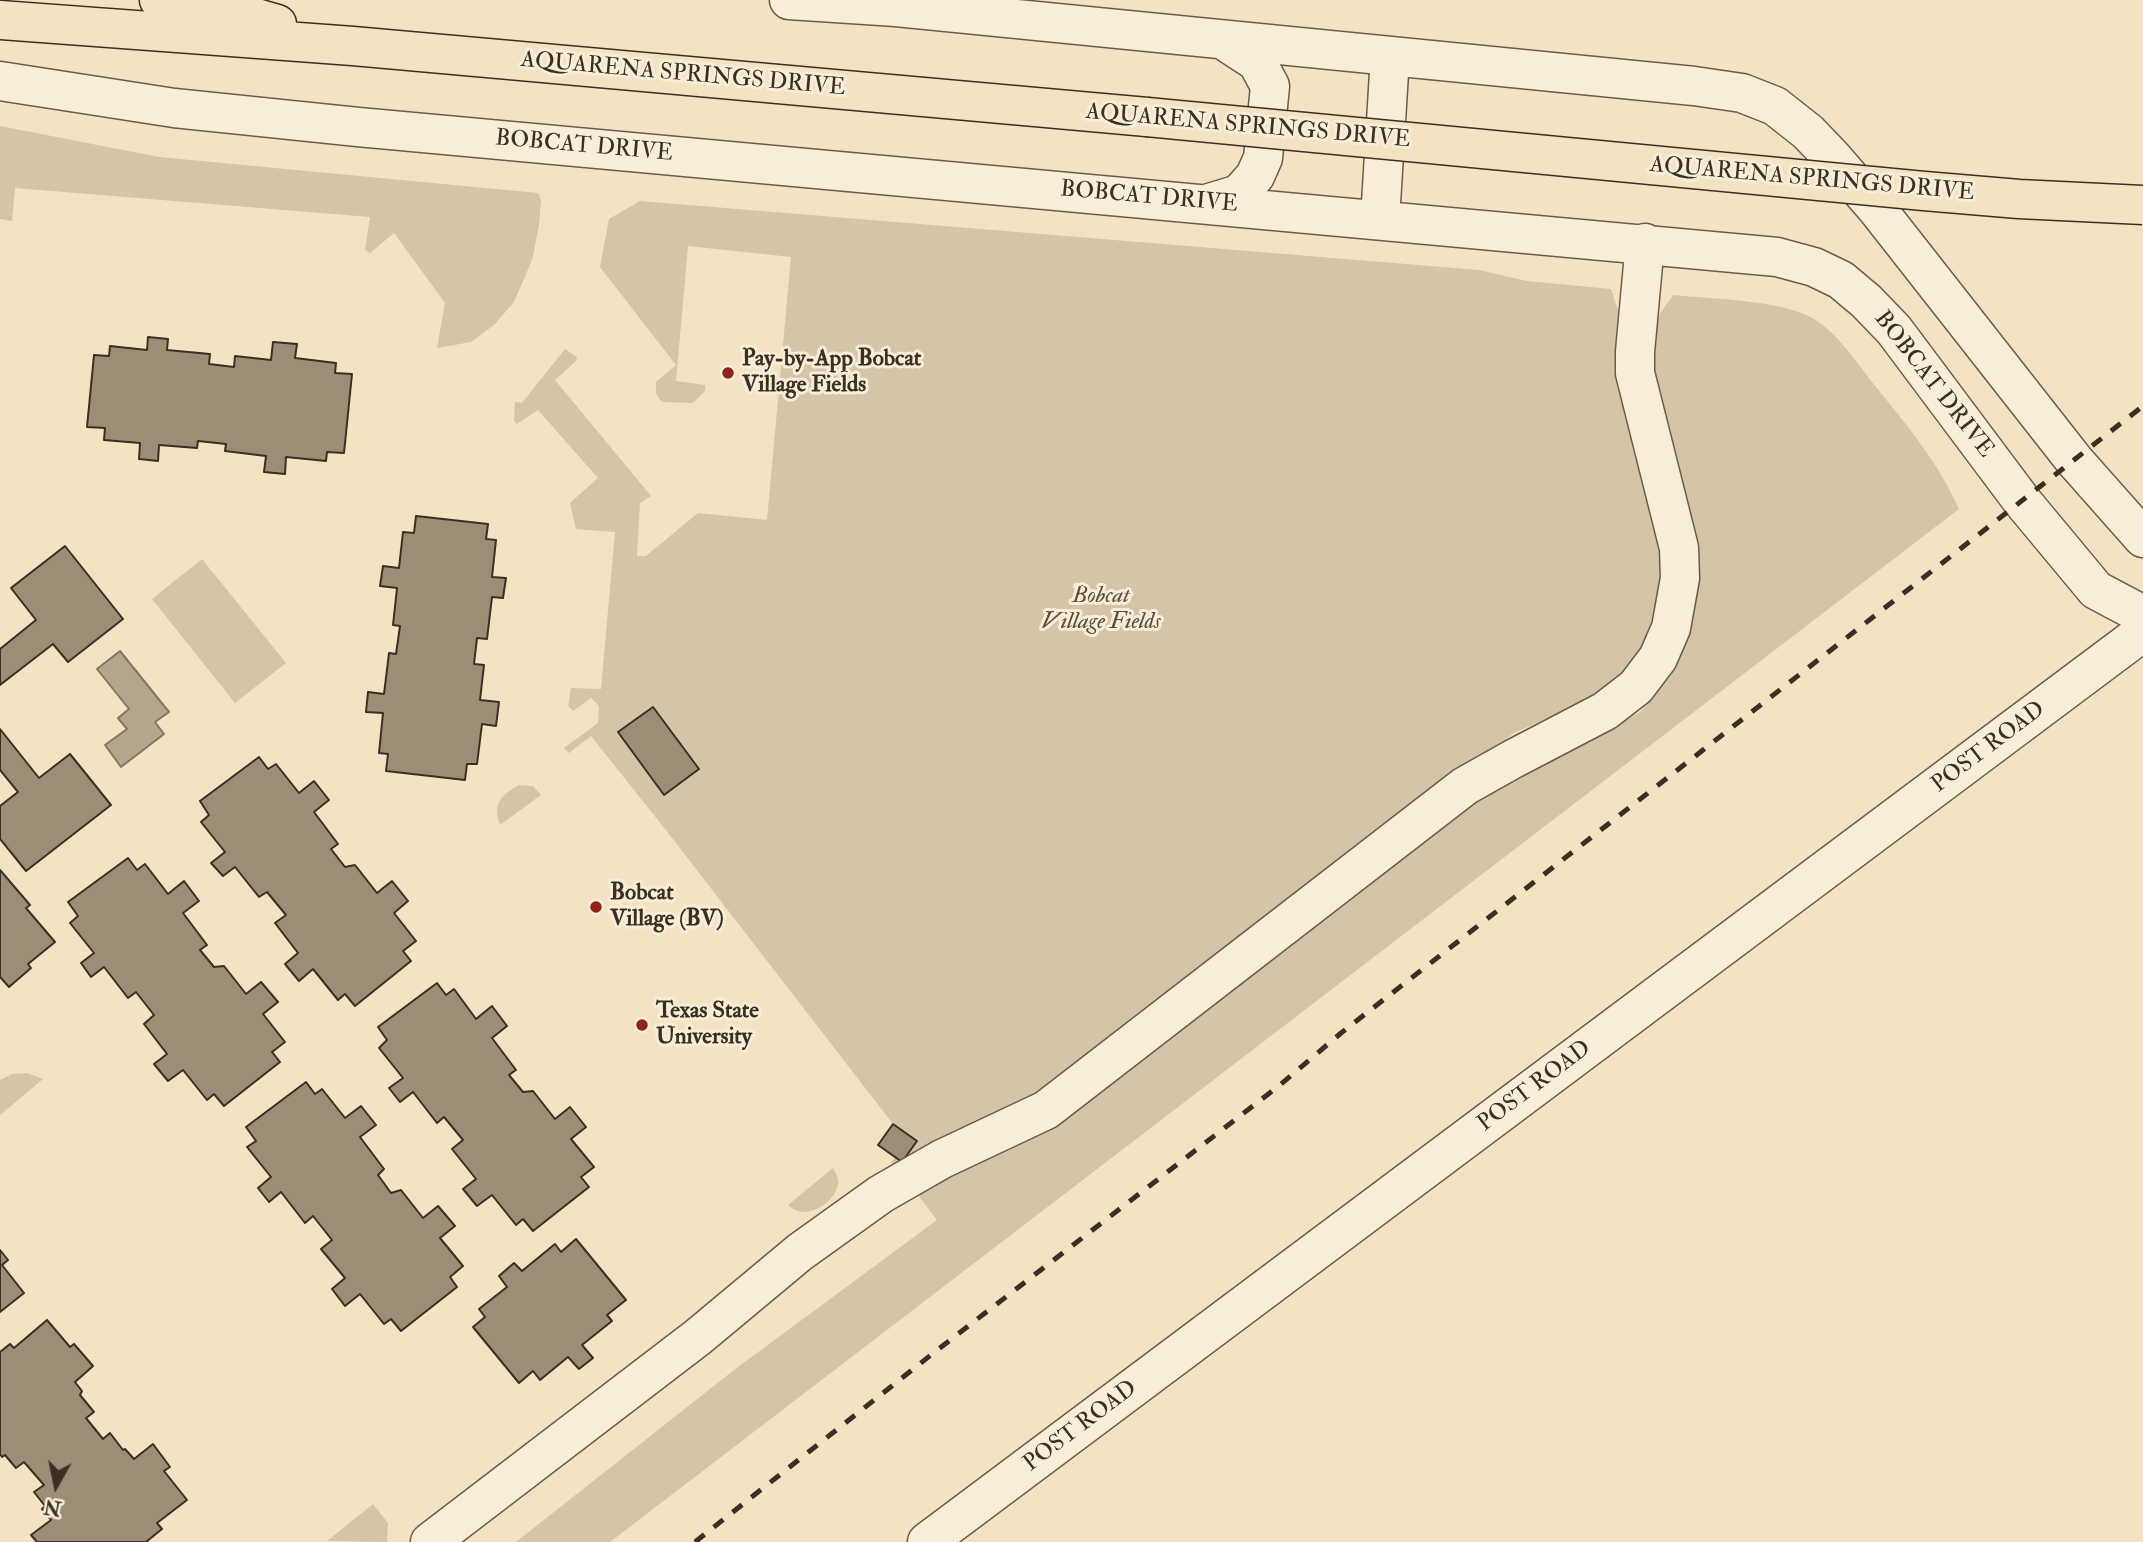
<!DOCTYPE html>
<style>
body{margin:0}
#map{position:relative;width:2143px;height:1542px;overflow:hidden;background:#f3e3c3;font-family:"IM FELL Double Pica",serif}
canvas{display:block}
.north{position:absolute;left:21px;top:1451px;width:70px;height:70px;-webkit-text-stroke:5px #f7edd8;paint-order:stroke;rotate:189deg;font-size:19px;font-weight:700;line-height:28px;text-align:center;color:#3b2f23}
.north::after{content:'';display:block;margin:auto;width:24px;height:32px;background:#3b2f23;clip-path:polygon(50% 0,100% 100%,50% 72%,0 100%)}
</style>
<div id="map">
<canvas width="2143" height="1542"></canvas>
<div class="north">N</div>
</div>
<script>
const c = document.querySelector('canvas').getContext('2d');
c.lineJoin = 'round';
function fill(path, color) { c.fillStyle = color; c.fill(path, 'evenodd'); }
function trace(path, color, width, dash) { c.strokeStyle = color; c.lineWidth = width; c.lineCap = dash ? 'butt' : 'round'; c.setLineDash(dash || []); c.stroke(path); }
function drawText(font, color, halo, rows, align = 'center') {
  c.font = font + ' "IM FELL Double Pica",serif'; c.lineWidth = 6; c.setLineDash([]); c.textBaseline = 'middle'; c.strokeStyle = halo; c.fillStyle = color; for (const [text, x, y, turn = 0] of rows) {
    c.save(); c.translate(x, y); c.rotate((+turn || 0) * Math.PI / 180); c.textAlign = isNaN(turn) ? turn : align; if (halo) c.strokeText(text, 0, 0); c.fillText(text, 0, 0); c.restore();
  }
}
const green = new Path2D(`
 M 0,126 L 159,157 L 538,193 L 541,200 L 539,225 L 532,260 L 514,302 L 494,325 L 471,342 L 437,348 L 445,303 L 394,233 L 370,253 L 365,250 L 370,217 L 15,188 L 12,221 L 0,219 Z
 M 640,201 L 1479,270 L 1527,281 L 1611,289 L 1619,313 L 1618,361 L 1620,393 L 1659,541 L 1660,573 L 1655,619 L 1637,654 L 1615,682 L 1577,708 L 1550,717 L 1514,733 L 1408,811 L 1040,1098 L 894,1167 L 891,1163 L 895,1157 L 878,1145 L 893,1124 L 669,834 L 591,736 L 569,753 L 564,748 L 598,723 L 599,706 L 591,698 L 573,711 L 568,706 L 571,688 L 601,689 L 615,532 L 576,529 L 570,503 L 598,478 L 538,410 L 517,424 L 514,421 L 515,402 L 522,403 L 565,349 L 577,357 L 576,361 L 555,380 L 651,496 L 640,503 L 637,556 L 646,556 L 698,513 L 767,520 L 791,257 L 688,246 L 676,381 L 705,385 L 705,391 L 693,403 L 664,402 L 660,400 L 656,393 L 656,382 L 676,365 L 600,267 L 609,219 Z
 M 1673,295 C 1711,299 1784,300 1814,319 C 1838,334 1855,360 1872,382 C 1905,423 1937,460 1959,509 L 610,1542 L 516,1542 L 734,1370 L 937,1220 L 915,1191 C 952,1179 985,1160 1019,1142 L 1457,809 L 1516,779 L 1640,712 L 1661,688 L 1674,667 L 1697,553 L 1696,535 C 1681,482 1640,368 1658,318 C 1661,310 1669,302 1673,295 Z
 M 202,559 L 286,663 L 235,703 L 152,599 Z
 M 519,785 L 533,786 L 541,795 L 500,825 C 492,804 501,795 519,785 Z
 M 27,1073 L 43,1079 L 0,1115 L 0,1080 L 12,1074 Z
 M 833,1168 C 834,1169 838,1178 838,1179 C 840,1198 815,1216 798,1211 C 794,1210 791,1207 788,1205 Z
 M 373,1504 L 388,1523 L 387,1542 L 327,1541 Z`);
const water = new Path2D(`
 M 120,651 L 169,712 L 155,722 L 164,734 L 121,767 L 105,745 L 127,729 L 118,718 L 129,709 L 97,669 Z`);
const building = new Path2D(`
 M 148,337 L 168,339 L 167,350 L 210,354 L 209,364 L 234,367 L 235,356 L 271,360 L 273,342 L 297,344 L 295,358 L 336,363 L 335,373 L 352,374 L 344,453 L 327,452 L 326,461 L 286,457 L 285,474 L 264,472 L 266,456 L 225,451 L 226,444 L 198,441 L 197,448 L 159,445 L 158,461 L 139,459 L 140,443 L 104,440 L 105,428 L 87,427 L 94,355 L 109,356 L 110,346 L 147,350 Z
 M 416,516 L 488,524 L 486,539 L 496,540 L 492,577 L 506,578 L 503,598 L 492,597 L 487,639 L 477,638 L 474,664 L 484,665 L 480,700 L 499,702 L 496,726 L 482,724 L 477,764 L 467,764 L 465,780 L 386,771 L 388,754 L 379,753 L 383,713 L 366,712 L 368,692 L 384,694 L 389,653 L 396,654 L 400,626 L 393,625 L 397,588 L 380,586 L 383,566 L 399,568 L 403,532 L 414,533 Z
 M 65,546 L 123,619 L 68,662 L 53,644 L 0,685 L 0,649 L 36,620 L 11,588 Z
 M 653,707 L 699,769 L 664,795 L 618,732 Z
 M 0,729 L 39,778 L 70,754 L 111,805 L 26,871 L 0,839 L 0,806 L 18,792 L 0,770 Z
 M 259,757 L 268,769 L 276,764 L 299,793 L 314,781 L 329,800 L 314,812 L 338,844 L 331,849 L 345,867 L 355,865 L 377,893 L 392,881 L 408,901 L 394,913 L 416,941 L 403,951 L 411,961 L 355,1006 L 345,994 L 338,1000 L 313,969 L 299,981 L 285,964 L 298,953 L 275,923 L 286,915 L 267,892 L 259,897 L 235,867 L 223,876 L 211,863 L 225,852 L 201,822 L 209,815 L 200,801 Z
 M 128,858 L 137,870 L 145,864 L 168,894 L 184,881 L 199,901 L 183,913 L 207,945 L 200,950 L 214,967 L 224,966 L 246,994 L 261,982 L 278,1002 L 263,1014 L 285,1042 L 272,1052 L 280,1062 L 224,1106 L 214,1094 L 207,1100 L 183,1070 L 168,1081 L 154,1064 L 167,1054 L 144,1024 L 154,1015 L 136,992 L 128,998 L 104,967 L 91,977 L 81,963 L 94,953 L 70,923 L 78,916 L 68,902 Z
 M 0,870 L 30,905 L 26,908 L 55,942 L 28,964 L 31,968 L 9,987 L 0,977 Z
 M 437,983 L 446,995 L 454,989 L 476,1019 L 492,1006 L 507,1026 L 492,1038 L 516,1070 L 509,1075 L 523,1092 L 533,1091 L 555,1119 L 570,1107 L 586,1127 L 571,1139 L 594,1167 L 581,1177 L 589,1187 L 533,1231 L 523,1219 L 516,1225 L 492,1195 L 477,1206 L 463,1189 L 476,1179 L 452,1149 L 463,1140 L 444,1117 L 437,1123 L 413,1092 L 400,1102 L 389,1088 L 403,1078 L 379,1048 L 387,1040 L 378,1027 Z
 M 306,1082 L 315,1094 L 322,1089 L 345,1118 L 361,1106 L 376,1125 L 360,1137 L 384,1169 L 378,1175 L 391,1193 L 401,1190 L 423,1218 L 438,1206 L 455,1226 L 440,1238 L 463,1266 L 450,1277 L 457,1287 L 401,1331 L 391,1319 L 384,1324 L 360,1294 L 345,1306 L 332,1289 L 345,1278 L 321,1249 L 332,1240 L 313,1216 L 305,1223 L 281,1192 L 269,1202 L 258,1188 L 271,1177 L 247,1147 L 256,1141 L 246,1127 Z
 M 893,1124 L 917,1141 L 902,1162 L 878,1145 Z
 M 576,1239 L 626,1300 L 607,1315 L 612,1321 L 582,1345 L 593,1358 L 579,1369 L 568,1357 L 540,1380 L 533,1371 L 519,1383 L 473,1327 L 485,1317 L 479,1309 L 507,1287 L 499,1276 L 514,1263 L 522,1271 L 555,1244 L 561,1252 Z
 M 0,1250 L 8,1260 L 2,1265 L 24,1293 L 0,1312 Z
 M 47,1320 L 70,1347 L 74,1344 L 93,1366 L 75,1382 L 82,1391 L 80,1395 L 94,1412 L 86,1418 L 103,1439 L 110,1433 L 123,1450 L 125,1449 L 134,1459 L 153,1444 L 170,1467 L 164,1471 L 187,1500 L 157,1523 L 162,1529 L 146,1542 L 37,1542 L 31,1535 L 51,1520 L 42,1509 L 45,1506 L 34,1492 L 44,1485 L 24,1462 L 16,1468 L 5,1455 L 2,1457 L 0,1454 L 0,1352 L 10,1344 L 14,1348 Z`);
const minor = new Path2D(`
 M 789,0 L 896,7 L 1694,86 L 1742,93 L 1775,106 L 1808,132 L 1832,157 L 1877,209 L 2074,460 L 2143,538
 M 0,81 L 174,108 L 358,127 L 1777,257 L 1814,267 L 1841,280 L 1866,301 L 1894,330 L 2022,501 L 2096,590 L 2143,615
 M 1206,204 L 1239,194 L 1255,176 L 1263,158 L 1270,86 L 1257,62 L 1225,41
 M 1380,220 L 1390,56
 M 430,1542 L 698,1337 L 800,1252 L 881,1194 L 942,1159 L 1046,1110 L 1465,786 L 1513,759 L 1605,711 L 1636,687 L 1658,658 L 1671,628 L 1680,578 L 1679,548 L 1635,373 L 1635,352 L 1645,243
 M 927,1542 L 2143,632`);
const major = new Path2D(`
 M 159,0 L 208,4 L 277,24
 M 0,20 L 353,46 L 1147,117`);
const rail = new Path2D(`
 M 695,1542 L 936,1351 L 1280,1085 L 1341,1033 L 2143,406`);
const majorBridge = new Path2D(`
 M 1147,117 L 1924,191 L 2019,199 L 2143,205`);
const markers = [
 [728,373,7,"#8f2418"],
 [596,907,7,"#8f2418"],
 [642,1025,7,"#8f2418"]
];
const streetNames = [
 ["AQUARENA SPRINGS DRIVE",683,75,5],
 ["AQUARENA SPRINGS DRIVE",1248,127,5],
 ["BOBCAT DRIVE",584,147,5],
 ["AQUARENA SPRINGS DRIVE",1812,180,5],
 ["BOBCAT DRIVE",1149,198,5],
 ["BOBCAT DRIVE",1933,385,52],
 ["POST ROAD",1989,748,-37],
 ["POST ROAD",1535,1087,-37],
 ["POST ROAD",1081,1427,-37]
];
const poiNames = [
 ["Pay-by-App Bobcat",742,360],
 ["Village Fields",742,386],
 ["Bobcat",610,894],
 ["Village (BV)",610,920],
 ["Texas State",656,1012],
 ["University",656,1038]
];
const parkNames = [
 ["Bobcat",1101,597],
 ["Village Fields",1101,623]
];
fill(green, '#d4c4a8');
fill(water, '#b4a68d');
trace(water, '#847663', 2);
fill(building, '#9b8d76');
trace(building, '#3b2f23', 2);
trace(minor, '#695c4b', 41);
trace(major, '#3b2f23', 41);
trace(minor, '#f7edd8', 38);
trace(major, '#f3e3c3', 38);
trace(rail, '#3b2f23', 5, [12, 12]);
trace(majorBridge, '#3b2f23', 41, []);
trace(majorBridge, '#f3e3c3', 38);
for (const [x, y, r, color] of markers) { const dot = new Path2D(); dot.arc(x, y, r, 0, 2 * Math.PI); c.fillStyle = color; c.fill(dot); trace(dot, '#f7edd8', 2.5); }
drawText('23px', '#3b2f23', '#f7edd8', streetNames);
drawText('bold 23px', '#3b2f23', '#f7edd8', poiNames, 'left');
drawText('italic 23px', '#5a4d3e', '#f7edd8', parkNames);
</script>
